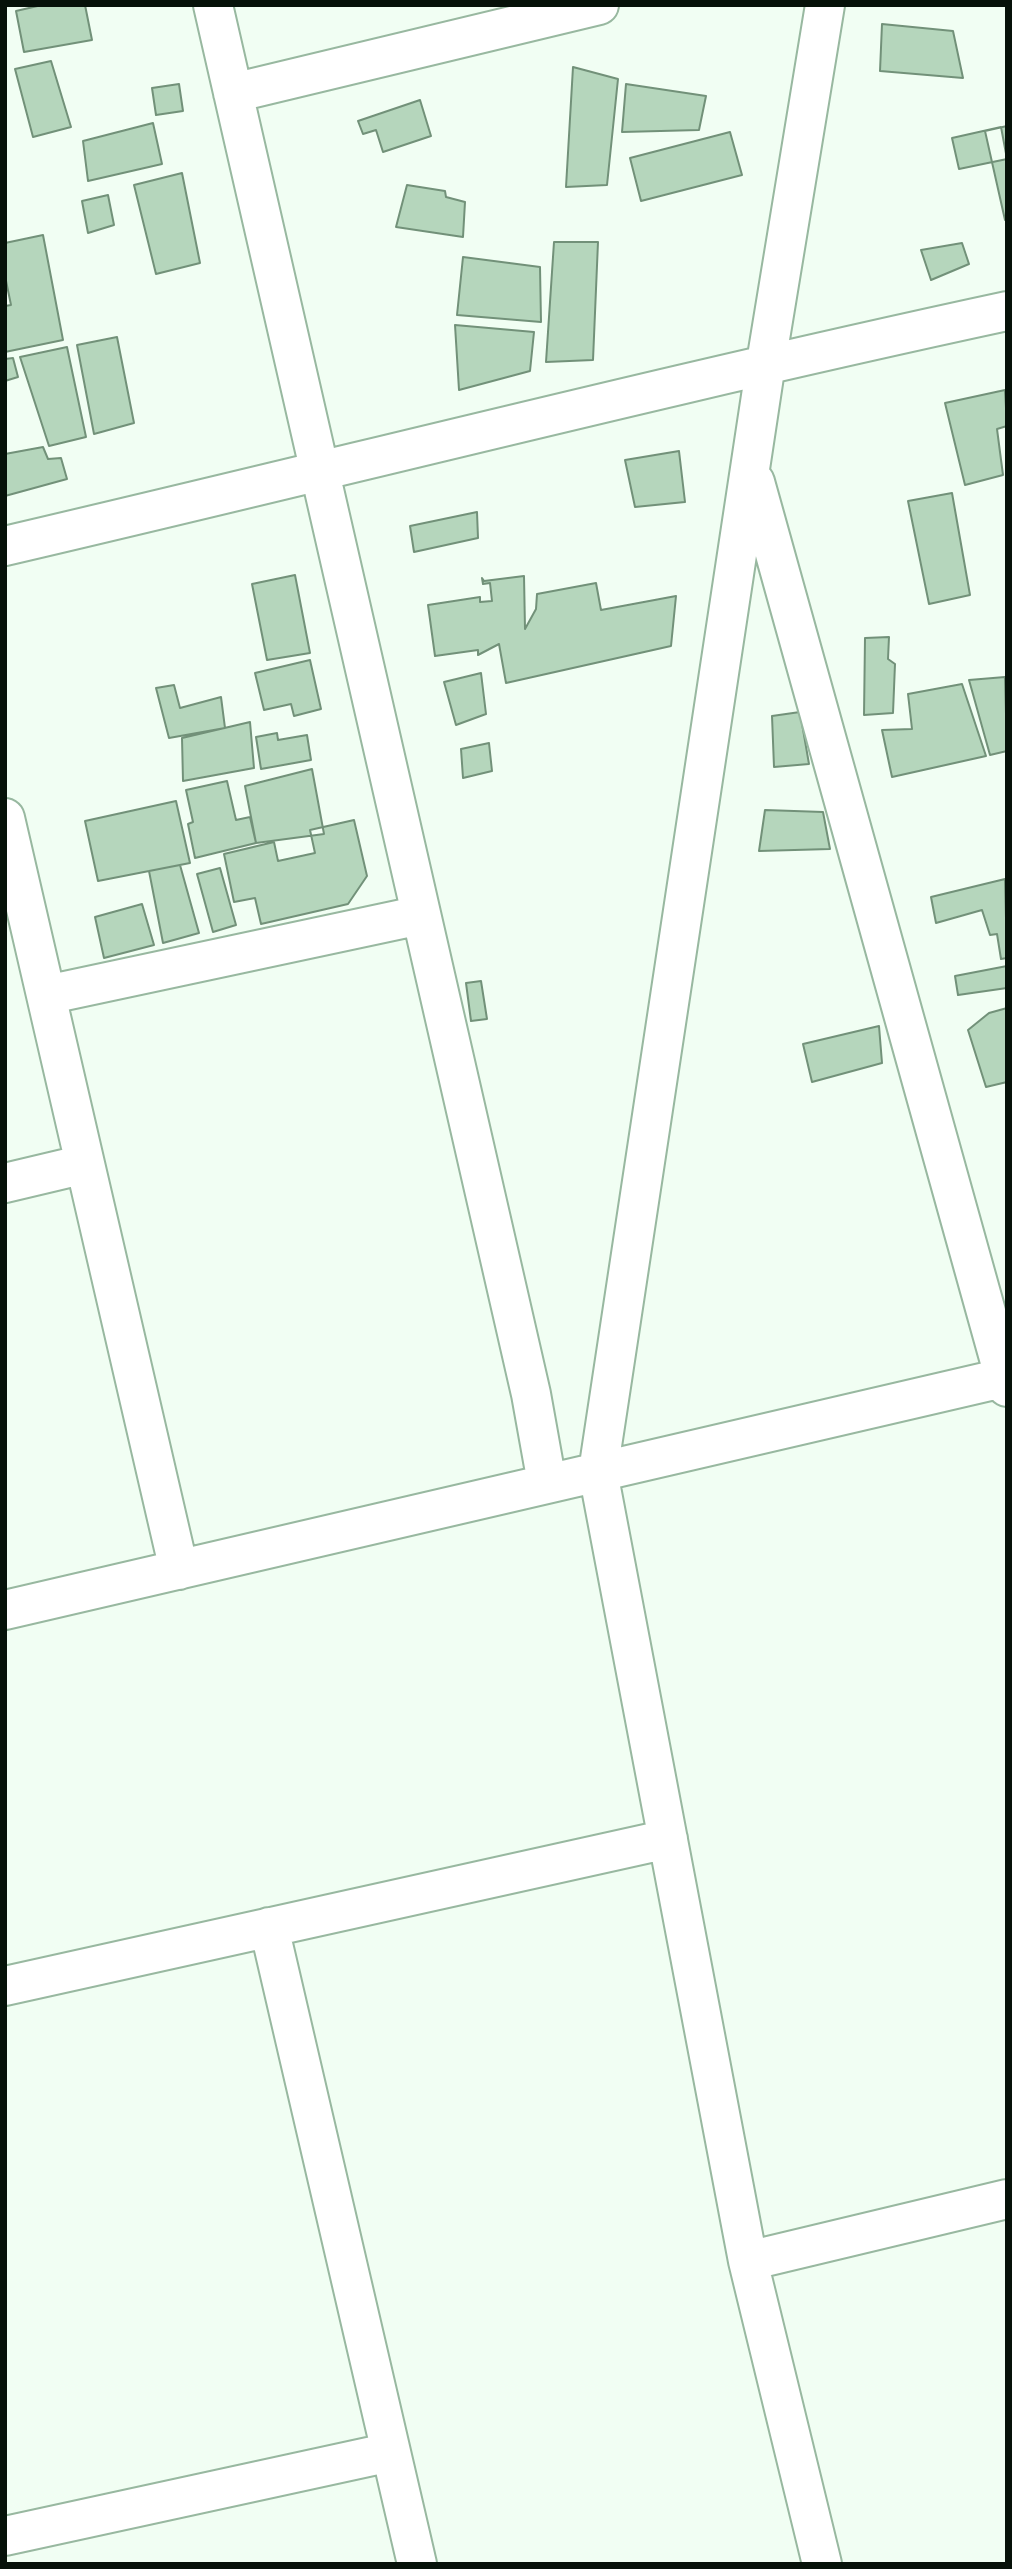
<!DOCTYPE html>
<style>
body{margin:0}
#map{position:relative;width:1012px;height:2569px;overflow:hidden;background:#f1fef3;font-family:"Varela Round",sans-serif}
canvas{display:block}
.frame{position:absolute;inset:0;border:7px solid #061109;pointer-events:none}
</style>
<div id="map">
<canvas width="1012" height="2569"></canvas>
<div class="frame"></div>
</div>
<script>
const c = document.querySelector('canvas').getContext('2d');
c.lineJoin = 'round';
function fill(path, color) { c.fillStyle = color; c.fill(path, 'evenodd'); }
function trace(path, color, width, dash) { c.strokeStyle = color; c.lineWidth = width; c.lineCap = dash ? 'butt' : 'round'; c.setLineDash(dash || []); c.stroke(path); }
const building = new Path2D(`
 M 42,5 L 85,5 L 92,40 L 24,52 L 16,11 Z
 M 882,24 L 953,31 L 963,78 L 880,71 Z
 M 51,61 L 71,127 L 33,137 L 15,69 Z
 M 573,67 L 618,79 L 607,185 L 566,187 Z
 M 179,84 L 183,111 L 156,115 L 152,88 Z
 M 626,84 L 706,96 L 699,130 L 622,132 Z
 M 420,100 L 431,136 L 383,152 L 376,130 L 363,134 L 358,121 Z
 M 153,123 L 162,164 L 88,181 L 83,141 Z
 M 1007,126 L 1007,220 L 1005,220 L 985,131 Z
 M 1001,127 L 1007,159 L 959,169 L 952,138 Z
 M 730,132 L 742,175 L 641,201 L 630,158 Z
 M 182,173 L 200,263 L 156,274 L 134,185 Z
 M 407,185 L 445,191 L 446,197 L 465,202 L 463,237 L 396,227 Z
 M 108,195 L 114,225 L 88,233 L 82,201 Z
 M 43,235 L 63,340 L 5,352 L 5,306 L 11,305 L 5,276 L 5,243 Z
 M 554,242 L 598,242 L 593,360 L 546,362 Z
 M 962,243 L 969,264 L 931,280 L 921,250 Z
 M 463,257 L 540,267 L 541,322 L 457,315 Z
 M 455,325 L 534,332 L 530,371 L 459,390 Z
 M 117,337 L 134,423 L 94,434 L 77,345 Z
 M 67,347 L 86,437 L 49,446 L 20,357 Z
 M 13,358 L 18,377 L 5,381 L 5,359 Z
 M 1005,390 L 1007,426 L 997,429 L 1003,475 L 965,485 L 945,403 Z
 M 43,447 L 48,459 L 61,458 L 67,479 L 5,496 L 5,454 Z
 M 679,451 L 685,502 L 635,507 L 625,460 Z
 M 952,493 L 970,595 L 929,604 L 908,501 Z
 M 477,512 L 478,538 L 414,552 L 410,526 Z
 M 295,575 L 310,653 L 267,660 L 252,584 Z
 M 524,576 L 525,629 L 536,609 L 537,594 L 596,583 L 601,610 L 676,596 L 671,646 L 506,683 L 499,644 L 478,655 L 478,650 L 435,656 L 428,605 L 480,597 L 480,602 L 492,601 L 490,583 L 483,584 L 482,578 L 484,581 Z
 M 889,637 L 888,659 L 895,664 L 893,713 L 864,715 L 865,638 Z
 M 310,660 L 321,709 L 294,716 L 291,704 L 264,710 L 255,673 Z
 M 481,673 L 486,714 L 456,725 L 444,682 Z
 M 1005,677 L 1007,751 L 990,755 L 969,680 Z
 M 962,684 L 986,756 L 892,777 L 882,730 L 912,729 L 908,694 Z
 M 174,685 L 180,708 L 221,697 L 225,728 L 169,738 L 156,688 Z
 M 800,712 L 809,764 L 774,767 L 772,716 Z
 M 250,722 L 254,768 L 183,781 L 182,738 Z
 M 277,733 L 278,740 L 307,735 L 311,760 L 261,769 L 256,737 Z
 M 489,743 L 492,771 L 463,778 L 461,749 Z
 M 312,769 L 324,834 L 256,843 L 245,786 Z
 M 227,781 L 236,820 L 250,817 L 256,843 L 195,858 L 188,824 L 193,822 L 186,790 Z
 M 176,801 L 190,863 L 98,881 L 85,821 Z
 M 765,810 L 823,812 L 830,849 L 759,851 Z
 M 354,820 L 367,876 L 348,904 L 261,924 L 255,898 L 234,902 L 224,854 L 274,842 L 278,861 L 315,853 L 310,830 Z
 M 180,865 L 199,933 L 163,943 L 149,871 Z
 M 220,868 L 236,925 L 213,932 L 197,874 Z
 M 1005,879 L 1007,958 L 1001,959 L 997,934 L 990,935 L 982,910 L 936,923 L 931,897 Z
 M 142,904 L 154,945 L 104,958 L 95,917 Z
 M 1007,966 L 1007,988 L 958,995 L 955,976 Z
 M 481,981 L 487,1019 L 471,1021 L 466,983 Z
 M 1007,1008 L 1007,1082 L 986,1087 L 968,1030 L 989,1013 Z
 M 879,1026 L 882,1063 L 812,1082 L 803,1044 Z`);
const minor = new Path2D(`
 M 213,5 L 531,1394 L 547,1483
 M 233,93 L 599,5
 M 755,482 L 1007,1387
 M 5,546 C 339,468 672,383 1007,311
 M 5,818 L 179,1570
 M 46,995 L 421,915
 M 5,1183 L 85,1164
 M 5,1610 L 1007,1377
 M 269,1927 L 417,2564
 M 5,1986 L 668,1839
 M 748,2261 L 1007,2199
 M 5,2536 L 391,2452
 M 822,2564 L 748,2261 L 598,1472 L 766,363 L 825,5`);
fill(building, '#b5d6bc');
trace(building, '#729179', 2);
trace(minor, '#98b8a0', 42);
trace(minor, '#fff', 38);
</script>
